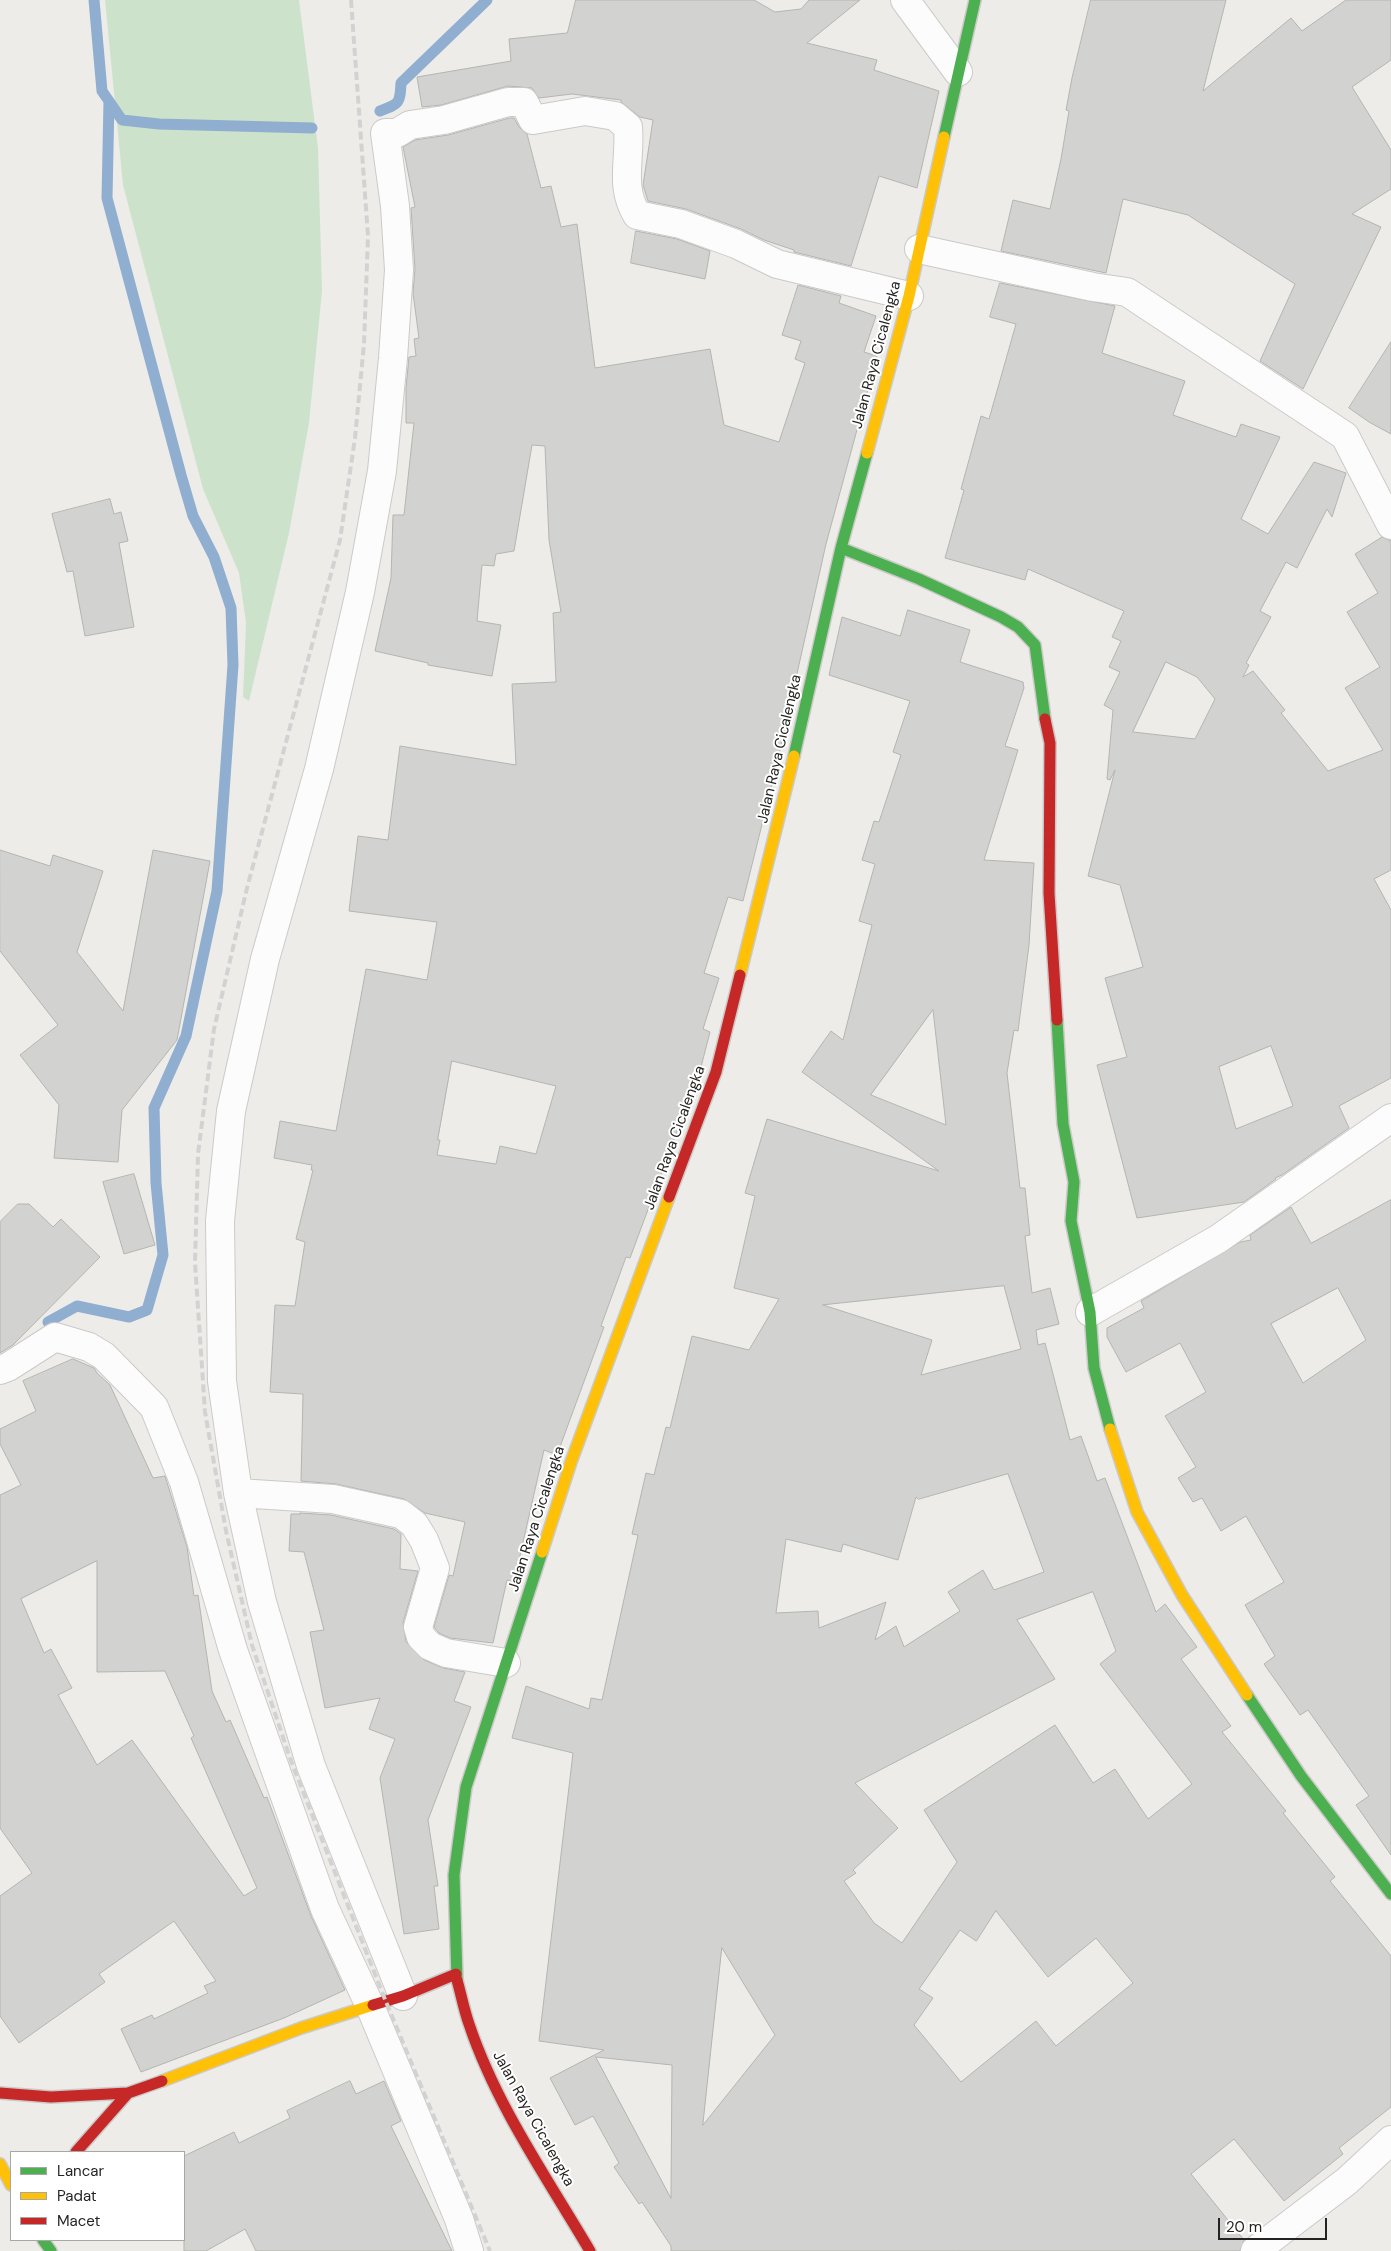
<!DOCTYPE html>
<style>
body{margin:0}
#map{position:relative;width:1391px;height:2251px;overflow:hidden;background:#edece9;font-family:"DM Sans",sans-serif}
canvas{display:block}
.legend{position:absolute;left:10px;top:2151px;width:175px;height:90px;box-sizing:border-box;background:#fff;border:1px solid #a7a7a6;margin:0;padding:6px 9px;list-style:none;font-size:15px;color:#242321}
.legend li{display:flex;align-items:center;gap:10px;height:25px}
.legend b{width:25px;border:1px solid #a7a7a6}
.scale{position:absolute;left:1218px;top:2218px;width:109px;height:22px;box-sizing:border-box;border:2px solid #242321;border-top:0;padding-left:6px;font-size:15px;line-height:18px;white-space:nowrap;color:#242321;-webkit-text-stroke:4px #fff;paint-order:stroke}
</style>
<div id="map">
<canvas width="1391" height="2251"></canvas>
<ul class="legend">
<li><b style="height:6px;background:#4caf50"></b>Lancar</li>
<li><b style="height:6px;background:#ffc107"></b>Padat</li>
<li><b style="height:6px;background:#c62828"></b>Macet</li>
</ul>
<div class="scale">20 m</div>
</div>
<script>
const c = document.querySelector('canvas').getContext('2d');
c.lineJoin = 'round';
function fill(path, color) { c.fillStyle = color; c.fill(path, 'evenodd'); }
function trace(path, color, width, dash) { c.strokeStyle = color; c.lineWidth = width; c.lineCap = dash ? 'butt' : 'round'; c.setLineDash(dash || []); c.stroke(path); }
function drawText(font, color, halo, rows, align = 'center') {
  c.font = font + ' "DM Sans",sans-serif'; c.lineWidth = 4; c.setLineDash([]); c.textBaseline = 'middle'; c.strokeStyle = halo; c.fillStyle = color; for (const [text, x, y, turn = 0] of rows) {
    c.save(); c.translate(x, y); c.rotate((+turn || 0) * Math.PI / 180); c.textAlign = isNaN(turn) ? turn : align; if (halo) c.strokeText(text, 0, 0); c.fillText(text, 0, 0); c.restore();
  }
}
const green = new Path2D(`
 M 105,0 L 299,0 L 318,148 L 322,291 L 309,423 L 289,533 L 249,701 L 243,697 L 246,623 L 239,573 L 203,489 L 123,185 Z`);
const stream = new Path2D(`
 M 94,0 L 102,91 L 122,120 L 159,124 L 312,128
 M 380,111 C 399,104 400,104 401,83 L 487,0
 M 48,1322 L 77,1306 L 129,1317 L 147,1310 L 163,1255 L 156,1183 L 154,1108 L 186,1036 L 217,891 L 233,665 L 231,608 L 214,557 L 193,516 L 181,475 L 107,198 L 109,101`);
const building = new Path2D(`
 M 576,0 L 754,0 L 775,12 L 801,9 L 809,0 L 860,0 L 807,43 L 877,60 L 874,70 L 939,91 L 917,188 L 879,176 L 851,266 L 794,252 L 794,250 L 764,240 L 741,229 L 686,209 L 648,201 L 643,185 L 653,120 L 640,117 L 621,102 L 621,100 L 572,94 L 539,98 L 532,88 L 508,86 L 441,105 L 422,107 L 417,77 L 511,61 L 509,39 L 567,33 Z
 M 1091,0 L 1226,0 L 1203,91 L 1291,18 L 1302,31 L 1346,0 L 1391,0 L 1391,60 L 1352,87 L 1391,150 L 1391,189 L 1352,214 L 1381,227 L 1303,389 L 1260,361 L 1295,284 L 1188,215 L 1123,199 L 1106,273 L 1001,251 L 1013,200 L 1050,209 L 1061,159 L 1069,111 L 1066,110 L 1072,78 Z
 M 510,118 L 514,118 L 519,127 L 527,134 L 541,188 L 551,186 L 561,227 L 577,224 L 595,368 L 710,349 L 724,425 L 779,442 L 805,363 L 795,359 L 801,341 L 782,335 L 798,285 L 841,296 L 839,303 L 876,316 L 864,352 L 877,356 L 826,544 L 775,772 L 743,901 L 728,897 L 704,973 L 719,978 L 703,1029 L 710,1032 L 701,1067 L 630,1258 L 626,1257 L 601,1326 L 604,1327 L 557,1455 L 544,1450 L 514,1582 L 507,1580 L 493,1643 L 450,1638 L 439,1633 L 434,1627 L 449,1575 L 453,1576 L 465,1522 L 425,1513 L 404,1499 L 336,1484 L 301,1481 L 303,1394 L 270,1392 L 275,1305 L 295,1306 L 305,1242 L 296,1239 L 313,1170 L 311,1170 L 312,1165 L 274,1158 L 280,1121 L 336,1131 L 366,969 L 427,980 L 437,922 L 349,911 L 358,836 L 388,840 L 400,746 L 516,765 L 512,684 L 556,682 L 553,613 L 561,612 L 549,540 L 545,446 L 532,445 L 514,551 L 496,554 L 494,566 L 482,565 L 477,621 L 501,625 L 492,676 L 428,665 L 428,663 L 375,651 L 391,578 L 393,515 L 404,515 L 414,423 L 406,423 L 406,388 L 409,357 L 416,356 L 414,339 L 419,338 L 413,293 L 415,269 L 411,208 L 415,207 L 403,147 L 415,140 L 448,135 ZM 452,1061 L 556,1086 L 536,1154 L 500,1146 L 496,1164 L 437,1155 L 440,1140 L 438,1140 Z
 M 636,231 L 677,239 L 710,251 L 705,279 L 631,263 Z
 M 1000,283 L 1115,306 L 1102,353 L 1185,381 L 1173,415 L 1236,437 L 1241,424 L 1280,437 L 1241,519 L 1268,534 L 1314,462 L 1346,473 L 1332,517 L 1327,509 L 1297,568 L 1286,562 L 1260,611 L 1271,617 L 1246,663 L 1249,665 L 1243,677 L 1253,671 L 1285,710 L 1281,713 L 1328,771 L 1383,750 L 1345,688 L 1380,667 L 1347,612 L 1378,593 L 1355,554 L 1382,537 L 1391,541 L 1391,870 L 1374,879 L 1391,910 L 1391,1078 L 1339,1106 L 1349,1128 L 1282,1175 L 1275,1178 L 1276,1179 L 1244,1202 L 1137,1218 L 1097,1065 L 1127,1057 L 1105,978 L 1143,967 L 1120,885 L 1088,876 L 1115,770 L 1110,780 L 1107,779 L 1113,710 L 1104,705 L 1120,672 L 1109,667 L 1121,641 L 1112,637 L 1124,611 L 1028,569 L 1025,580 L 945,558 L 964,490 L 961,489 L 981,416 L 989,419 L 1016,324 L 990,317 ZM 1166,662 L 1197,677 L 1215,699 L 1195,739 L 1133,732 ZM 1271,1046 L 1293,1106 L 1236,1129 L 1219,1067 Z
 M 1391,342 L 1391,434 L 1369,422 L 1349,408 Z
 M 110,499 L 114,514 L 121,512 L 128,541 L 119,543 L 134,627 L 85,636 L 73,571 L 67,572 L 52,514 Z
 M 908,610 L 970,630 L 960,662 L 1023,682 L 1024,688 L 1005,746 L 1018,750 L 984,860 L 1034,863 L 1029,945 L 1018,1031 L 1014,1030 L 1007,1073 L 1020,1188 L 1025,1188 L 1030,1235 L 1025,1236 L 1032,1293 L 1050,1288 L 1059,1324 L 1036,1330 L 1038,1345 L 1045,1343 L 1070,1440 L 1081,1436 L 1097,1481 L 1105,1478 L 1156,1612 L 1165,1604 L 1197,1647 L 1181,1659 L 1231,1726 L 1222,1732 L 1286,1811 L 1283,1813 L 1335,1877 L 1330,1881 L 1391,1956 L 1391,2107 L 1339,2148 L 1343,2154 L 1284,2201 L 1234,2139 L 1191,2174 L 1244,2240 L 1240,2251 L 671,2251 L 671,2246 L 642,2202 L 639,2204 L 614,2167 L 619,2163 L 593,2116 L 575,2125 L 550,2078 L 604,2050 L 539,2041 L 573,1753 L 512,1738 L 526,1686 L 589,1709 L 591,1698 L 602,1700 L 638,1535 L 632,1534 L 646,1473 L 654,1475 L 666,1427 L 670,1428 L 692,1336 L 749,1350 L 779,1299 L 734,1288 L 755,1196 L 745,1193 L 767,1119 L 939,1171 L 802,1072 L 831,1031 L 843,1040 L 872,925 L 859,921 L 875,864 L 862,860 L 874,821 L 879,822 L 901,755 L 893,752 L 910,701 L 829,675 L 842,617 L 900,636 ZM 933,1010 L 946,1125 L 871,1095 ZM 1004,1286 L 1021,1349 L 921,1375 L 932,1340 L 823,1305 ZM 1008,1474 L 1044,1572 L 994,1590 L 983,1570 L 948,1592 L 960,1611 L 904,1647 L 896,1626 L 875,1640 L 886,1602 L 819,1628 L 818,1611 L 776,1613 L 786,1539 L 841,1552 L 843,1544 L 898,1560 L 916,1497 L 918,1499 ZM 1093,1592 L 1116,1651 L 1100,1664 L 1192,1784 L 1148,1819 L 1115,1769 L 1093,1783 L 1055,1725 L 924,1810 L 957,1862 L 902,1943 L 874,1923 L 844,1881 L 856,1873 L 853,1870 L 898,1828 L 855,1783 L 1055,1679 L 1017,1620 ZM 996,1911 L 1048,1977 L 1096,1938 L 1133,1983 L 1056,2046 L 1036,2021 L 961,2082 L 914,2025 L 933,1998 L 919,1989 L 960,1930 L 976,1941 ZM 722,1948 L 775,2035 L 703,2125 ZM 596,2057 L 672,2065 L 671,2198 Z
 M 0,850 L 50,866 L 53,855 L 103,871 L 77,952 L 123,1011 L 153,850 L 210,861 L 177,1040 L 122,1110 L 118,1162 L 54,1158 L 59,1105 L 20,1055 L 58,1025 L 0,951 Z
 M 134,1174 L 155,1245 L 124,1254 L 103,1182 Z
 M 1391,1200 L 1391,1855 L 1356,1805 L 1369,1796 L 1308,1710 L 1300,1715 L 1264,1664 L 1275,1656 L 1245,1605 L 1284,1582 L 1246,1516 L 1221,1531 L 1202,1498 L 1193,1502 L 1178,1478 L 1196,1467 L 1165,1416 L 1206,1392 L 1180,1343 L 1126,1372 L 1107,1337 L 1107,1328 L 1144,1308 L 1141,1301 L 1240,1242 L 1251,1240 L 1250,1235 L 1291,1207 L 1311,1243 ZM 1338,1288 L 1366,1340 L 1303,1383 L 1271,1324 Z
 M 18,1204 L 29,1204 L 53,1227 L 61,1219 L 100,1257 L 13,1345 L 0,1353 L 0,1222 Z
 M 73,1359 L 94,1368 L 97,1373 L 110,1385 L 153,1478 L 165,1476 L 187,1547 L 194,1596 L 198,1595 L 212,1691 L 226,1722 L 230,1720 L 264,1798 L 267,1797 L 311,1916 L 345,1990 L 284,2018 L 141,2072 L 121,2029 L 152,2015 L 154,2019 L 208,1993 L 204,1986 L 216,1981 L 174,1921 L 99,1974 L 105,1982 L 19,2043 L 0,2016 L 0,1896 L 32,1873 L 0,1828 L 0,1495 L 21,1485 L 0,1444 L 0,1429 L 36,1411 L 23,1381 ZM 97,1561 L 97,1672 L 165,1671 L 194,1736 L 191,1738 L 257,1888 L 244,1896 L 132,1740 L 97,1765 L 58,1695 L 72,1688 L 51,1649 L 44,1653 L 21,1599 Z
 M 300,1513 L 331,1515 L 394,1529 L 401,1534 L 400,1569 L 418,1571 L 403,1623 L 406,1642 L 424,1660 L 443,1668 L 465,1672 L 454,1701 L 471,1707 L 428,1820 L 438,1886 L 434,1886 L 439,1929 L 404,1934 L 380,1778 L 395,1739 L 369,1729 L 380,1698 L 325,1708 L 310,1632 L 324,1630 L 304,1552 L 289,1551 L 291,1514 L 300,1514 Z
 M 350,2081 L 356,2094 L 384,2081 L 401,2121 L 391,2126 L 452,2251 L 256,2251 L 245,2229 L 206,2251 L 184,2251 L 184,2156 L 234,2132 L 239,2143 L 290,2118 L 287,2111 Z`);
const street = new Path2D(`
 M 905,0 L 958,72
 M 919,249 L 1093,287 L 1127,292 L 1345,436 L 1391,525
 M 1090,1312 L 1218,1239 L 1391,1118
 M 0,1370 L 8,1367 L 55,1337 L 89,1347 L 104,1356 L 154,1407 L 184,1482 L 233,1650 L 325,1909 L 370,2006 L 459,2219 L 469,2251
 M 238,1493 L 333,1499 L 401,1514 L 414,1524 L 424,1540 L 435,1568 L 418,1627 L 421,1637 L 430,1646 L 446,1653 L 506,1663
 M 403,1996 L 311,1766 L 262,1602 L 238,1493 L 222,1381 L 220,1221 L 231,1111 L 265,959 L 319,769 L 360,592 L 382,471 L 393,358 L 399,270 L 395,206 L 385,133 L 397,133 L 410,125 L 444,120 L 508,102 L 524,102 L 533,120 L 585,111 L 615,116 L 628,127 C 631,160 619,185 637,215 L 681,224 L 736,244 L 777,264 L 909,296
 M 1255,2251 L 1347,2181 L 1391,2140`);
const fast = new Path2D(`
 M 944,137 L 975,0
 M 841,548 L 919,579 L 1001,617 L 1018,627 L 1035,645 L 1045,719
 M 794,756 L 841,548 L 867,453
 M 1057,1020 L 1063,1124 L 1074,1182 L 1071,1221 L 1090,1312 L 1094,1368 L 1110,1429
 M 1247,1695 L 1301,1776 L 1391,1894
 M 457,1980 L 454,1875 L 466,1787 L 542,1552
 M 43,2240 L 51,2251`);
const slow = new Path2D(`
 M 867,453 L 909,296 L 944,137
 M 740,975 L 794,756
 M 1110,1429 L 1137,1512 L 1182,1595 L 1247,1695
 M 542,1552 L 571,1462 L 669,1197
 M 162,2081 L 301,2028 L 373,2005
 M 0,2164 L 11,2185`);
const jam = new Path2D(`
 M 1045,719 L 1050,743 L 1049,893 L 1057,1020
 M 669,1197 L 716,1072 L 740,975
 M 457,1980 C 461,1994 464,2010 469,2024 C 496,2105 547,2178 590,2251
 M 373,2005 L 403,1996 L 456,1974
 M 0,2093 L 51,2097 L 128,2093 L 162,2081
 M 76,2152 L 128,2093`);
const rail = new Path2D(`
 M 351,0 L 368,236 L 364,344 L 355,438 L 340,540 L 247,888 L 214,1029 L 198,1154 L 195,1263 L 205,1412 L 226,1531 L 252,1645 L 291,1761 L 386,2002 L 490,2251`);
const streetNames = [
 ["Jalan Raya Cicalengka",877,355,-75],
 ["Jalan Raya Cicalengka",780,749,-77],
 ["Jalan Raya Cicalengka",675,1138,-70],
 ["Jalan Raya Cicalengka",537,1519,-72],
 ["Jalan Raya Cicalengka",533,2119,61]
];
fill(green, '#cde2cb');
trace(stream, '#90aecf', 11);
fill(building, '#d2d2d0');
trace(building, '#b4b4b1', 1);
trace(street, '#cbcac8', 30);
trace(fast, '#cbcac8', 14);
trace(slow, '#cbcac8', 14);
trace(jam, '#cbcac8', 14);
trace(street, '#fcfcfc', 28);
trace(fast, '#4caf50', 11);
trace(slow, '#ffc107', 11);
trace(jam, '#c62828', 11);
trace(rail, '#d3d2d2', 4, [8, 4]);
drawText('15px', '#242321', '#fff', streetNames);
</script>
